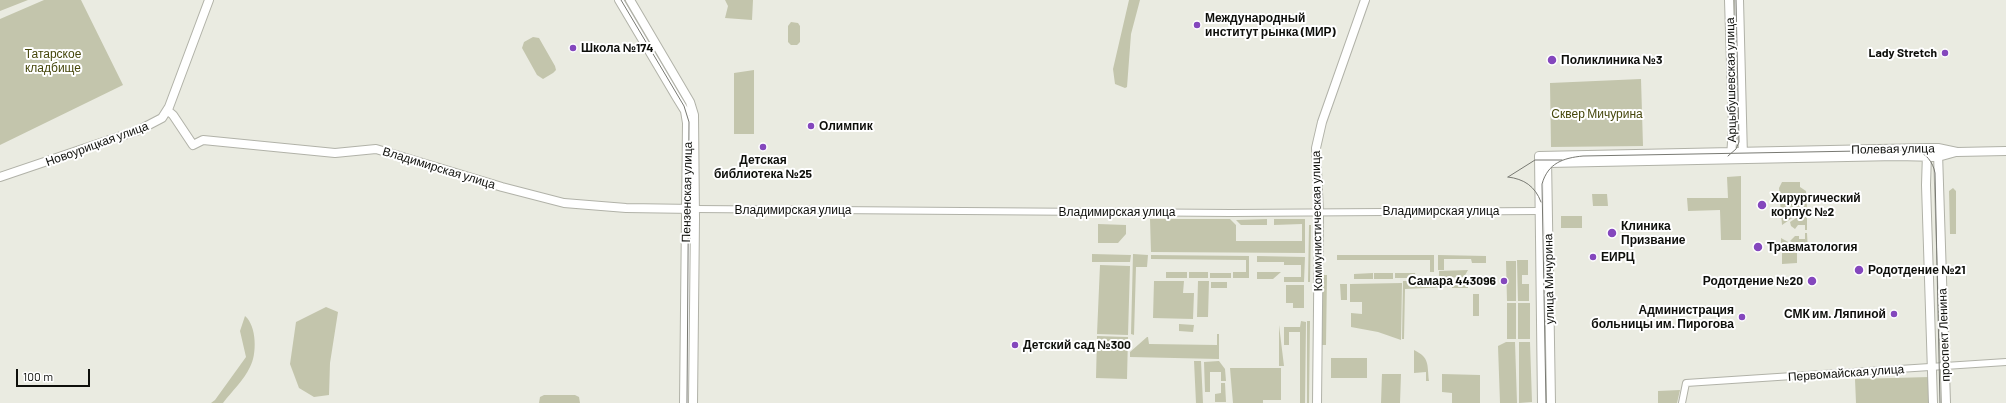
<!DOCTYPE html>
<meta charset="utf-8">
<style>
body{margin:0}
#map{position:relative;width:2006px;height:403px;overflow:hidden;background:#eaebe1;font-family:Barlow,sans-serif}
canvas{display:block}
.scale{position:absolute;left:16px;top:369px;width:74px;height:18px;box-sizing:border-box;border:2px solid #0e0f0b;border-top:0;padding-left:5px;font-size:12px;line-height:14px;white-space:nowrap;color:#0e0f0b;-webkit-text-stroke:3px #fff;paint-order:stroke}
</style>
<div id="map">
<canvas width="2006" height="403"></canvas>
<div class="scale">100 m</div>
</div>
<script>
const c = document.querySelector('canvas').getContext('2d');
c.lineJoin = 'round';
function fill(path, color) { c.fillStyle = color; c.fill(path, 'evenodd'); }
function trace(path, color, width, dash) { c.strokeStyle = color; c.lineWidth = width; c.lineCap = dash ? 'butt' : 'round'; c.setLineDash(dash || []); c.stroke(path); }
function drawText(font, color, halo, rows, align = 'center') {
  c.font = font + ' Barlow,sans-serif'; c.lineWidth = 4; c.setLineDash([]); c.textBaseline = 'middle'; c.strokeStyle = halo; c.fillStyle = color; for (const [text, x, y, turn = 0] of rows) {
    c.save(); c.translate(x, y); c.rotate((+turn || 0) * Math.PI / 180); c.textAlign = isNaN(turn) ? turn : align; if (halo) c.strokeText(text, 0, 0); c.fillText(text, 0, 0); c.restore();
  }
}
const green = new Path2D(`
 M 0,0 L 28,0 L 0,11 Z
 M 44,0 L 81,0 L 123,85 L 0,145 L 0,19 Z
 M 725,0 L 753,0 L 752,20 L 725,18 L 728,6 Z
 M 1129,0 L 1140,0 L 1131,34 L 1127,87 L 1125,88 L 1115,84 L 1113,69 Z
 M 791,22 L 798,23 L 800,26 L 800,42 L 797,45 L 791,45 L 788,42 L 788,26 Z
 M 533,37 L 539,38 L 555,66 L 556,70 L 553,73 L 543,79 L 537,75 L 522,48 L 524,42 Z
 M 754,70 L 754,134 L 734,134 L 734,73 Z
 M 1641,79 L 1643,146 L 1551,147 L 1550,83 Z
 M 1741,176 L 1741,240 L 1721,240 L 1720,210 L 1688,211 L 1687,198 L 1728,198 L 1727,177 Z
 M 1782,182 L 1800,182 L 1800,187 L 1806,191 L 1807,208 L 1782,225 L 1779,188 Z
 M 1953,188 L 1956,191 L 1956,234 L 1950,234 L 1949,191 Z
 M 1592,194 L 1607,194 L 1608,206 L 1593,206 Z
 M 1807,211 L 1807,230 L 1805,230 L 1805,225 L 1798,225 L 1795,229 L 1791,226 L 1790,222 Z
 M 1561,216 L 1582,216 L 1582,228 L 1561,228 Z
 M 1150,219 L 1230,219 L 1236,225 L 1236,241 L 1302,241 L 1302,224 L 1274,225 L 1274,219 L 1305,219 L 1305,253 L 1151,252 Z
 M 1267,219 L 1267,225 L 1241,225 L 1236,220 Z
 M 1098,224 L 1126,225 L 1126,234 L 1118,243 L 1098,243 Z
 M 1309,225 L 1311,225 L 1310,282 L 1308,282 Z
 M 1805,233 L 1807,233 L 1808,251 L 1790,241 L 1795,236 L 1799,236 L 1799,239 L 1805,239 Z
 M 1781,238 L 1797,247 L 1797,263 L 1782,264 L 1782,253 L 1790,253 L 1790,245 L 1781,245 Z
 M 1092,254 L 1131,255 L 1130,262 L 1092,262 Z
 M 1133,254 L 1148,255 L 1147,267 L 1136,267 L 1134,335 L 1131,334 Z
 M 1151,255 L 1249,256 L 1249,278 L 1233,278 L 1233,272 L 1246,272 L 1246,260 L 1151,259 Z
 M 1337,255 L 1434,255 L 1434,272 L 1430,272 L 1430,260 L 1337,260 Z
 M 1438,255 L 1486,256 L 1486,263 L 1472,263 L 1471,259 L 1444,259 L 1444,270 L 1438,270 Z
 M 1257,256 L 1305,257 L 1304,282 L 1284,282 L 1284,277 L 1301,277 L 1301,265 L 1284,265 L 1284,262 L 1257,262 Z
 M 1517,260 L 1528,260 L 1528,275 L 1522,275 L 1522,284 L 1529,284 L 1529,301 L 1518,301 Z
 M 1506,261 L 1516,261 L 1516,301 L 1507,301 Z
 M 1100,265 L 1130,266 L 1128,335 L 1097,334 Z
 M 1468,270 L 1464,277 L 1439,278 L 1439,271 Z
 M 1166,272 L 1187,272 L 1187,278 L 1166,278 Z
 M 1189,272 L 1208,272 L 1208,278 L 1189,278 Z
 M 1257,272 L 1281,272 L 1273,279 L 1257,279 Z
 M 1210,273 L 1231,273 L 1231,278 L 1210,278 Z
 M 1373,273 L 1373,279 L 1354,279 L 1354,274 Z
 M 1374,273 L 1393,273 L 1393,279 L 1374,279 Z
 M 1395,273 L 1415,273 L 1416,278 L 1395,278 Z
 M 1322,275 L 1327,275 L 1326,345 L 1322,345 Z
 M 1448,280 L 1448,287 L 1405,289 L 1404,339 L 1402,339 L 1403,281 Z
 M 1154,281 L 1184,281 L 1183,293 L 1194,293 L 1193,319 L 1153,318 Z
 M 1198,281 L 1209,281 L 1208,317 L 1197,317 Z
 M 1452,281 L 1468,281 L 1468,288 L 1452,288 Z
 M 1211,282 L 1227,282 L 1227,288 L 1211,288 Z
 M 1402,283 L 1401,340 L 1378,332 L 1351,327 L 1351,313 L 1362,314 L 1362,302 L 1350,302 L 1350,284 Z
 M 1340,284 L 1347,284 L 1347,300 L 1341,300 Z
 M 1286,285 L 1304,285 L 1304,308 L 1293,308 L 1293,303 L 1286,303 Z
 M 1473,294 L 1479,294 L 1479,316 L 1473,316 Z
 M 1507,303 L 1516,303 L 1516,339 L 1507,339 Z
 M 1518,303 L 1530,303 L 1530,339 L 1518,339 Z
 M 326,307 L 338,312 L 330,363 L 329,395 L 314,397 L 299,388 L 290,364 L 296,322 Z
 M 245,316 C 257,326 257,355 250,367 C 244,380 232,391 223,403 L 211,403 L 215,400 L 246,357 L 240,331 Z
 M 1301,321 L 1306,322 L 1305,403 L 1300,403 L 1300,332 L 1289,332 L 1289,345 L 1284,345 L 1284,327 L 1300,327 Z
 M 1307,321 L 1310,321 L 1309,403 L 1307,403 Z
 M 1179,324 L 1194,325 L 1193,332 L 1179,331 Z
 M 1279,325 L 1284,366 L 1279,366 Z
 M 1217,334 L 1219,334 L 1219,359 L 1130,357 L 1130,352 L 1147,337 L 1148,337 L 1149,344 L 1217,345 Z
 M 1097,336 L 1128,337 L 1127,379 L 1096,378 Z
 M 1506,342 L 1515,342 L 1517,403 L 1500,403 L 1498,346 Z
 M 1519,342 L 1530,342 L 1532,402 L 1519,403 Z
 M 1414,350 C 1430,358 1427,364 1429,381 L 1426,381 L 1426,372 L 1414,373 Z
 M 1331,358 L 1367,358 L 1367,378 L 1331,378 Z
 M 1194,361 L 1201,361 L 1203,403 L 1196,403 Z
 M 1219,361 L 1225,369 L 1226,381 L 1221,381 L 1221,372 L 1210,372 L 1210,392 L 1205,392 L 1204,362 Z
 M 1230,368 L 1281,368 L 1281,400 L 1263,400 L 1263,403 L 1233,403 Z
 M 1382,374 L 1401,374 L 1400,403 L 1381,403 Z
 M 1442,374 L 1480,375 L 1480,403 L 1452,403 L 1452,393 L 1442,392 Z
 M 1930,377 L 1931,403 L 1856,403 L 1855,379 Z
 M 1221,383 L 1225,383 L 1226,402 L 1215,402 L 1215,394 L 1221,393 Z
 M 1680,390 L 1677,403 L 1658,403 L 1658,391 Z
 M 544,395 L 575,395 L 579,397 L 580,403 L 539,403 L 540,397 Z`);
const minor = new Path2D(`
 M 695,209 L 1231,213 L 1539,211
 M 1682,403 L 1686,383 L 2006,362`);
const major = new Path2D(`
 M 619,0 L 677,98 L 685,111 L 687,123 L 684,403
 M 630,0 L 690,102 L 694,115 L 695,219 L 693,403
 M 1729,0 L 1733,127 L 1731,157
 M 1739,0 L 1743,157
 M 167,110 L 173,115 L 193,145 L 203,140 L 335,153 L 376,149 L 502,187 L 564,203 L 626,208 L 695,209
 M 1927,153 L 1926,185 L 1933,403
 M 1938,153 L 1946,403
 M 1547,158 L 1551,403
 M 1548,163 L 1897,156 L 1938,157 L 1956,152
 M 0,177 L 139,130 L 162,118 L 169,107 L 209,0
 M 1317,403 L 1319,213 L 1316,148 L 1322,122 L 1365,0
 M 1542,403 L 1539,156 L 1927,148 L 1938,148 L 1957,152 L 2006,151`);
const tram = new Path2D(`
 M 621,0 L 684,106 L 689,122 L 687,403
 M 1728,156 L 1736,149 L 1739,142 L 1736,0
 M 1508,177 L 1535,160 L 1562,160
 M 1508,177 C 1524,179 1535,186 1541,202
 M 1546,403 L 1542,184 C 1548,163 1563,158 1583,156 L 1915,150 C 1926,153 1933,162 1935,173 L 1940,403`);
const markers = [
 [1197,25,4,"#8447bd"],
 [573,48,4,"#8447bd"],
 [1945,53,4,"#8447bd"],
 [1552,60,5,"#8447bd"],
 [811,126,4,"#8447bd"],
 [763,147,4,"#8447bd"],
 [1762,205,5,"#8447bd"],
 [1612,233,5,"#8447bd"],
 [1758,247,5,"#8447bd"],
 [1593,257,4,"#8447bd"],
 [1859,270,5,"#8447bd"],
 [1504,281,4,"#8447bd"],
 [1812,281,5,"#8447bd"],
 [1894,314,4,"#8447bd"],
 [1742,317,4,"#8447bd"],
 [1015,345,4,"#8447bd"]
];
const poiNames = [
 ["Международный",1205,18],
 ["институт рынка (МИР)",1205,32],
 ["Школа №174",581,48],
 ["Lady Stretch",1937,53,"right"],
 ["Поликлиника №3",1561,60],
 ["Олимпик",819,126],
 ["Детская",763,160,"center"],
 ["библиотека №25",763,174,"center"],
 ["Хирургический",1771,198],
 ["корпус №2",1771,212],
 ["Клиника",1621,226],
 ["Призвание",1621,240],
 ["Травматология",1767,247],
 ["ЕИРЦ",1601,257],
 ["Родотдение №21",1868,270],
 ["Самара 443096",1496,281,"right"],
 ["Родотдение №20",1803,281,"right"],
 ["Администрация",1734,310,"right"],
 ["больницы им. Пирогова",1734,324,"right"],
 ["СМК им. Ляпиной",1886,314,"right"],
 ["Детский сад №300",1023,345]
];
const parkNames = [
 ["Татарское",53,54],
 ["кладбище",53,68],
 ["Сквер Мичурина",1597,114]
];
const streetNames = [
 ["Арцыбушевская улица",1731,80,-91],
 ["Новоурицкая улица",97,144,-20],
 ["Полевая улица",1893,149,-1],
 ["Владимирская улица",439,168,17],
 ["Пензенская улица",687,192,-89],
 ["Владимирская улица",793,210],
 ["Владимирская улица",1441,211],
 ["Владимирская улица",1117,212],
 ["Коммунистическая улица",1317,221,-91],
 ["улица Мичурина",1549,279,-91],
 ["проспект Ленина",1944,335,-92],
 ["Первомайская улица",1846,373,-4]
];
fill(green, '#c3c5ac');
trace(minor, '#b1b2a8', 8);
trace(major, '#b1b2a8', 10);
trace(minor, '#fff', 6);
trace(major, '#fff', 8);
trace(tram, '#787972', 1);
for (const [x, y, r, color] of markers) { const dot = new Path2D(); dot.arc(x, y, r, 0, 2 * Math.PI); c.fillStyle = color; c.fill(dot); trace(dot, '#fff', 1.5); }
drawText('bold 12px', '#0e0f0b', '#fff', poiNames, 'left');
drawText('12px', '#46470c', '#fff', parkNames);
drawText('12px', '#0e0f0b', '#fff', streetNames);
</script>
